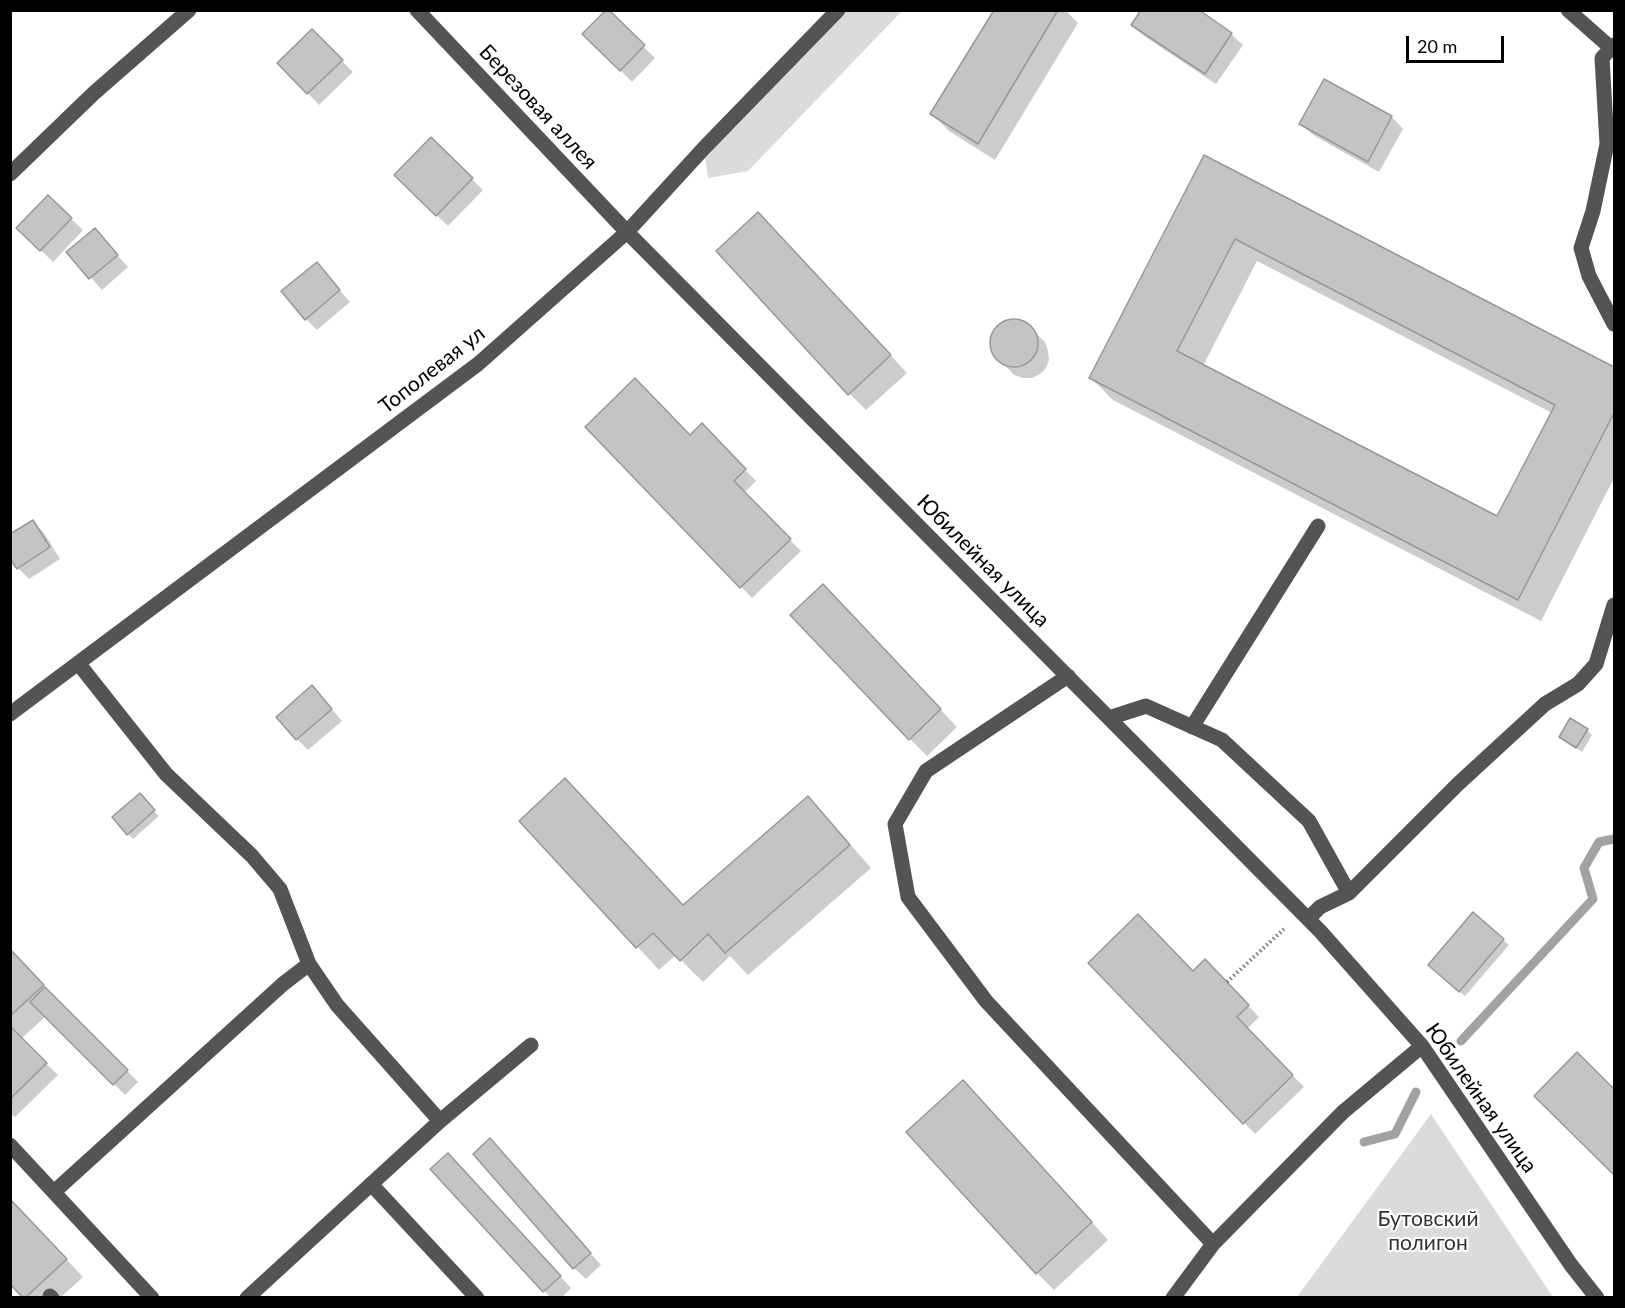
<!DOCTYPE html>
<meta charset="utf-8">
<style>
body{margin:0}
#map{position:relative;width:1625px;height:1308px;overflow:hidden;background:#fff;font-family:Lato,sans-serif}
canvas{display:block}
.frame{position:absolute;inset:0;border:12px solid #000;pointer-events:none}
.scale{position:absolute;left:1406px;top:36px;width:98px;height:27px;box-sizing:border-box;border:3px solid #000;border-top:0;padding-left:8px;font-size:18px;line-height:21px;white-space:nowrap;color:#000;-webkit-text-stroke:4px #fff;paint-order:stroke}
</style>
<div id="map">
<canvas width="1625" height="1308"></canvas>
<div class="frame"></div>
<div class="scale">20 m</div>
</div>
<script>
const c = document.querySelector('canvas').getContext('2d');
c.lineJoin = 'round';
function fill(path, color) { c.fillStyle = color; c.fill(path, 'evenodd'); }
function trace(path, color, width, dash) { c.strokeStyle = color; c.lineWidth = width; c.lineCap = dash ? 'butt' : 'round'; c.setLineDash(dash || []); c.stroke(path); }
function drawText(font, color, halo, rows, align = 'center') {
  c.font = font + ' Lato,sans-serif'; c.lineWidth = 4.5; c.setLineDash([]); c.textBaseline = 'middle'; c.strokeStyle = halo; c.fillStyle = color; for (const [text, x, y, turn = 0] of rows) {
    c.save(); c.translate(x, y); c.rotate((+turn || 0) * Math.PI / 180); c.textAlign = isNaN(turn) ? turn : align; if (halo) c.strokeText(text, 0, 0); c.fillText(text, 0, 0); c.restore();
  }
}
const green = new Path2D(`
 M 831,11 L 902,11 L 748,171 L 708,178 L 704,148 Z
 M 1431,1114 L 1553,1297 L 1297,1297 Z`);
const shadow = new Path2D(`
 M 995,10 L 1065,10 L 1078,23 L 995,160 L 949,131 L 932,114 Z
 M 1196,10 L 1231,34 L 1243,45 L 1216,84 L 1144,36 L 1133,25 Z
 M 607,11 L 655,58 L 632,82 L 584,34 Z
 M 312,31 L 353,72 L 319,105 L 279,63 Z
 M 1324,81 L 1392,117 L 1403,129 L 1379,172 L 1313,135 L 1301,124 Z
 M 431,139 L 483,190 L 448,226 L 396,175 Z
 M 1205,157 L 1614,369 L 1614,478 L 1541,621 L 1113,400 L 1091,378 ZM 1257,261 L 1552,413 L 1498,518 L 1203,366 Z
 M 48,197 L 83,230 L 53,262 L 18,228 Z
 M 95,230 L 128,267 L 102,290 L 68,252 Z
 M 775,231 L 907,373 L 866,410 L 849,393 Z
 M 317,264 L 350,302 L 317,330 L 306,319 Z
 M 1009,321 L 1018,321 L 1026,324 L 1045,342 L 1048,351 L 1049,360 L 1046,368 L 1040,374 L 1032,378 L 1023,378 L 1014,375 L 996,356 L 992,348 L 992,340 L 995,331 L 1001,325 Z
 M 702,425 L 756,481 L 744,493 L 801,551 L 752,598 L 587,427 L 690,437 Z
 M 33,522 L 44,533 L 60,559 L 29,579 L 18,568 Z
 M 840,603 L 957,727 L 927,756 L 910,739 Z
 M 323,699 L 342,721 L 308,750 L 297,739 Z
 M 1587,730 L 1592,735 L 1582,752 L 1561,737 Z
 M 139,795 L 159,816 L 133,839 L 128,834 Z
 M 808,798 L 830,821 L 871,868 L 748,975 L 730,956 L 703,982 L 676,955 L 659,970 L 521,821 L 684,907 Z
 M 1473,914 L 1509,945 L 1465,996 L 1435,971 Z
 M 10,951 L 138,1082 L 125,1095 L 46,1016 L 21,1039 L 58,1075 L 15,1117 L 10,1113 Z
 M 1090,963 L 1193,973 L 1216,972 L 1259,1017 L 1247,1029 L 1304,1087 L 1255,1134 Z
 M 1577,1054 L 1614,1091 L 1614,1173 L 1536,1096 Z
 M 980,1099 L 1108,1240 L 1054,1290 L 1037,1273 Z
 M 502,1152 L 601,1265 L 586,1279 L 574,1268 Z
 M 459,1166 L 571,1288 L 561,1298 L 551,1298 L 432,1169 Z
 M 10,1199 L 83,1277 L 60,1298 L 25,1298 L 10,1282 Z`);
const stream = new Path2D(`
 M 1461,1041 L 1593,899 L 1584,868 L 1599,842 L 1614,839
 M 1364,1142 L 1395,1134 L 1416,1092`);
const building = new Path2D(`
 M 606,10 L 609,10 L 645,45 L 620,71 L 582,34 Z
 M 994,10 L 1058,10 L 978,144 L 930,114 Z
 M 1141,10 L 1199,10 L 1232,33 L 1205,74 L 1131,25 Z
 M 312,29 L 343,60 L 307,94 L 277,63 Z
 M 1324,79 L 1392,116 L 1368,162 L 1299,124 Z
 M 431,137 L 473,178 L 436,216 L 394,175 Z
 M 1204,155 L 1614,367 L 1614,413 L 1518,600 L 1089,378 ZM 1235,239 L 1555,405 L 1497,516 L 1177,351 Z
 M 48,195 L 72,218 L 40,251 L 16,228 Z
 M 758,212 L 891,355 L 848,395 L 716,251 Z
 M 95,228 L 118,255 L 89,279 L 66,252 Z
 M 317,262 L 340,290 L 305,320 L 281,291 Z
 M990 343a24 24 0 1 1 48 0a24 24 0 1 1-48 0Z
 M 635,378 L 690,435 L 702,423 L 746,469 L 734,481 L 791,539 L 740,588 L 585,427 Z
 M 33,520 L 50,547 L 17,569 L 10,559 L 10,534 Z
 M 823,584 L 941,709 L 909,740 L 790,615 Z
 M 312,685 L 332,709 L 296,740 L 276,717 Z
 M 1570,718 L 1588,729 L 1576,748 L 1559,737 Z
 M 565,778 L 683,905 L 808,796 L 850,845 L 725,953 L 708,934 L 680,961 L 653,933 L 636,948 L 519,821 Z
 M 140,793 L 155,810 L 127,835 L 112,817 Z
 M 1473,912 L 1504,939 L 1459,992 L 1428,965 Z
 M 1138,914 L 1193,971 L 1205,959 L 1249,1005 L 1237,1017 L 1293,1075 L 1243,1124 L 1088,963 Z
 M 10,949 L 44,985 L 10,1016 Z
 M 45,987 L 128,1070 L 113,1085 L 30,1002 Z
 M 10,1026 L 47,1063 L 10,1099 Z
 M 1577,1052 L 1614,1089 L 1614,1175 L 1534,1096 Z
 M 963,1080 L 1092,1222 L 1036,1274 L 906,1132 Z
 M 490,1138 L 591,1253 L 573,1269 L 473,1154 Z
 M 448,1153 L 561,1276 L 543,1292 L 430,1169 Z
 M 10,1199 L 67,1259 L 25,1298 L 23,1298 L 10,1284 Z`);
const path = new Path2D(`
 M 1227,982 L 1284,929`);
const minor = new Path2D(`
 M 417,10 L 627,232 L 1320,931 L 1422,1046 L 1571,1265 L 1597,1298
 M 1568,10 L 1611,48
 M 1614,45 L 1602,58 L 1607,144 L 1593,211 L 1581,248 L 1589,276 L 1614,324
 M 10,174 L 94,93 L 189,10
 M 78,663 L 166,774 L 252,856 L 280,889 L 309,964 L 337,1005 L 440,1121
 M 1068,676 L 926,771 L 895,824 L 908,897 L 986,1001 L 1213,1244
 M 10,714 L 478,364 L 627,232 L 704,148 L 838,10
 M 1109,718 L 1146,706 L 1222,740 L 1309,821 L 1349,893
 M 1192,727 L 1318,526
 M 1308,919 L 1320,907 L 1349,893 L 1458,784 L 1545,704 L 1578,684 L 1596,664 L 1614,605
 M 10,1145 L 152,1298
 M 371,1184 L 477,1298
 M 55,1191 L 283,984 L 309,964
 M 50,1296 L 52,1298
 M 247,1298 L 440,1121 L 531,1045
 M 1173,1298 L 1213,1244 L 1343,1112 L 1422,1046`);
const streetNames = [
 ["Березовая аллея",538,107,47],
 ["Тополевая ул",432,370,-38],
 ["Юбилейная улица",983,561,45],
 ["Юбилейная улица",1481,1098,55]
];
const parkNames = [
 ["Бутовский",1428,1219],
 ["полигон",1428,1243]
];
fill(green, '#dbdbdb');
fill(shadow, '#0003');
trace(stream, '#a2a2a2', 9);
fill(building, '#c4c4c4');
trace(building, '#989898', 1.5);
trace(path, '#767676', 4, [1.5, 3]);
trace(minor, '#545454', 15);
drawText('21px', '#000', '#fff', streetNames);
drawText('21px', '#323232', '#fff', parkNames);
</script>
